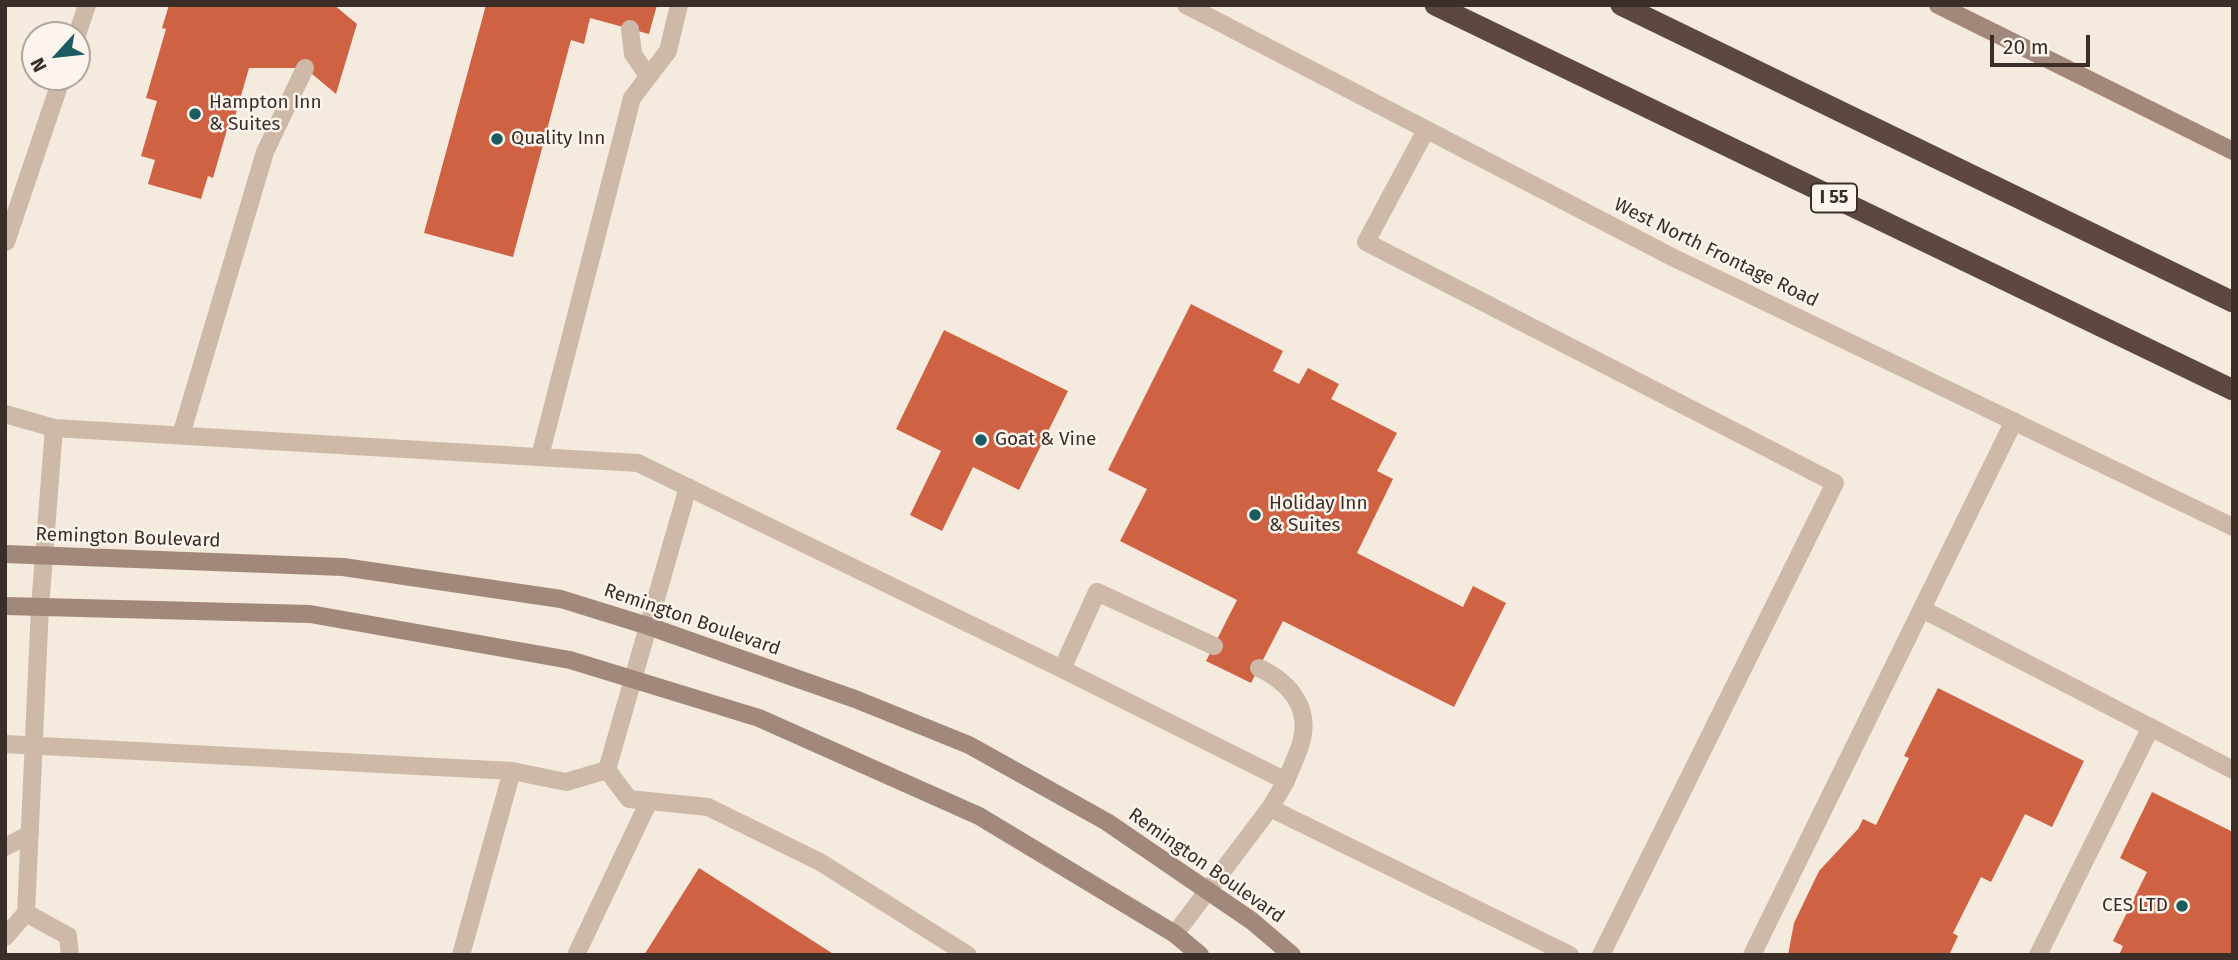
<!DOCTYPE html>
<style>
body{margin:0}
#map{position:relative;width:2238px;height:960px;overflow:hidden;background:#f4eade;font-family:"Fira Sans",sans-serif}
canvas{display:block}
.frame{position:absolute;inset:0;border:7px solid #3b2e29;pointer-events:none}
.north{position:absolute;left:21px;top:21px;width:70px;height:70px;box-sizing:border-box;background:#fbf4ec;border:2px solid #aea59e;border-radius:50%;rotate:243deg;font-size:19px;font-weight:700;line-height:28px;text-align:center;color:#3b2e29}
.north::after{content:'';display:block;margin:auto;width:24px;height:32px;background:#1b5c60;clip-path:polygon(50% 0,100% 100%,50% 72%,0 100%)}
.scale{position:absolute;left:1990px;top:35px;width:100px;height:32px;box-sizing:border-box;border:4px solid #3b2e29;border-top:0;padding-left:9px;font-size:21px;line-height:24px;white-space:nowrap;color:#3b2e29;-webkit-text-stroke:5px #fbf4ec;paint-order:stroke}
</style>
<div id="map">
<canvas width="2238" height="960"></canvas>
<div class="frame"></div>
<div class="north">N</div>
<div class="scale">20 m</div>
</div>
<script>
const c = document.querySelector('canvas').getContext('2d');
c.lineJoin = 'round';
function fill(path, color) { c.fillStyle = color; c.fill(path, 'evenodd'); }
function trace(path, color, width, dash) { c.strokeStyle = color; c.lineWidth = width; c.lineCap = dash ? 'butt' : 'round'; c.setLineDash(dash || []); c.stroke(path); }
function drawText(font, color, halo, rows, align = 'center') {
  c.font = font + ' "Fira Sans",sans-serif'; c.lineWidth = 5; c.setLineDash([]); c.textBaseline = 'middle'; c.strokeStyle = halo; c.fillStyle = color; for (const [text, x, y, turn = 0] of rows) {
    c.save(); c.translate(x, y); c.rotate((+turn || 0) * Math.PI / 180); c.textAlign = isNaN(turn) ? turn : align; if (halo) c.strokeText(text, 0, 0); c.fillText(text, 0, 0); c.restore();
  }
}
const building = new Path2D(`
 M 169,5 L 334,5 L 357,24 L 336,94 L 305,68 L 249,68 L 232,127 L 228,126 L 213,178 L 208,176 L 201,199 L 148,184 L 155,160 L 141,156 L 157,101 L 146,98 L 166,29 L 162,28 Z
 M 486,5 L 657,5 L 649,34 L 590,18 L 584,44 L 571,40 L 513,257 L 424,233 Z
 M 1191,304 L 1283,351 L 1273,371 L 1299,384 L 1308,368 L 1339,384 L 1331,399 L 1397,433 L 1377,471 L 1393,479 L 1357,553 L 1463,607 L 1473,586 L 1506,603 L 1454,707 L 1283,621 L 1251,683 L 1206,661 L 1237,600 L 1120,541 L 1147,489 L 1108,470 Z
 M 944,330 L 1068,391 L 1019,490 L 973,467 L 942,531 L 910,515 L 941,451 L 896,429 Z
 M 1938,688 L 2084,761 L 2052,827 L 2025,814 L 1991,882 L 1981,877 L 1953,933 L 1958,936 L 1949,955 L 1788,955 L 1794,923 L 1819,871 L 1858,829 L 1863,819 L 1876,825 L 1909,758 L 1904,756 Z
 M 2152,792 L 2233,832 L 2233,955 L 2119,955 L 2123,946 L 2113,941 L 2147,872 L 2120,858 Z
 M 699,868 L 835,955 L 644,955 Z`);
const lane = new Path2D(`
 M 630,29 L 633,54 L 648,76
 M 77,35 L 87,5
 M 1426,130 L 1366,242 L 1835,483 L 1601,955
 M 6,242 L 62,77
 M 5,414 L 54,428
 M 181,435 L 265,152 L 305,68
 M 540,456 L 632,98 L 668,51 L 679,5
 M 1922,609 L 2233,770
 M 1259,668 C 1287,681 1310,705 1302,739 C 1299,753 1291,767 1286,781
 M 1062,669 L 1097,592 L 1214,646
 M 5,744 L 512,771 L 566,782 L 607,770 L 688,487
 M 607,770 L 629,799 L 708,807 L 820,862 L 968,955
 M 5,847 L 30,834
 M 26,913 L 68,936 L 70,955
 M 1175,934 L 1270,808 L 1570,955
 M 5,937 L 26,913 L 40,607 L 54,428 L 638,463 L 1062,669 L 1286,781 L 1270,808
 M 461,955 L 512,771
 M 576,955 L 649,801
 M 1752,955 L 2014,421
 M 2038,955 L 2151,727`);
const street = new Path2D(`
 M 1186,5 L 1674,258 L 2233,527`);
const secondary = new Path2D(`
 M 1938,5 L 2233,151
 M 5,554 L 343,567 L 561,599 L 648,626 L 855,699 L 969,745 L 1107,822 L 1252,921 L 1292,955
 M 5,606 L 310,614 L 570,660 L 759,718 L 979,816 L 1175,934 L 1200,955`);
const highway = new Path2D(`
 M 1435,5 L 2233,390
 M 1621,5 L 2233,302`);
const markers = [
 [195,114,7,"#1b5c60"],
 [497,139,7,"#1b5c60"],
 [981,440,7,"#1b5c60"],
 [1255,515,7,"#1b5c60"],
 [2182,906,7,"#1b5c60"]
];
const shields = [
 [1834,198,46]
];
const shieldNames = [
 ["I 55",1834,198]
];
const poiNames = [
 ["Hampton Inn",209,103],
 ["& Suites",209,125],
 ["Quality Inn",511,139],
 ["Goat & Vine",995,440],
 ["Holiday Inn",1269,504],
 ["& Suites",1269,526],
 ["CES LTD",2168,906,"right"]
];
const streetNames = [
 ["West North Frontage Road",1716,253,26],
 ["Remington Boulevard",128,538,2],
 ["Remington Boulevard",692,620,19],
 ["Remington Boulevard",1206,866,35]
];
fill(building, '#ce6243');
trace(lane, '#ceb9a9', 18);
trace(street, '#ceb9a9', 18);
trace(secondary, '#a2887a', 18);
trace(highway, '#5c4840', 21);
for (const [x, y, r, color] of markers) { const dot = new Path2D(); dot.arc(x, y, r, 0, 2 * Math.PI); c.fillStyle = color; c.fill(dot); trace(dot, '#fbf4ec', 2.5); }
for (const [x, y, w] of shields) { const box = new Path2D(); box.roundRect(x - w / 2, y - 14.5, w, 29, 5); c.fillStyle = '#fbf4ec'; c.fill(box); trace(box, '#3b2e29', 2); }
drawText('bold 18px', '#3b2e29', null, shieldNames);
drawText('19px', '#3b2e29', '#fbf4ec', poiNames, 'left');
drawText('19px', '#3b2e29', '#fbf4ec', streetNames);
</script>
